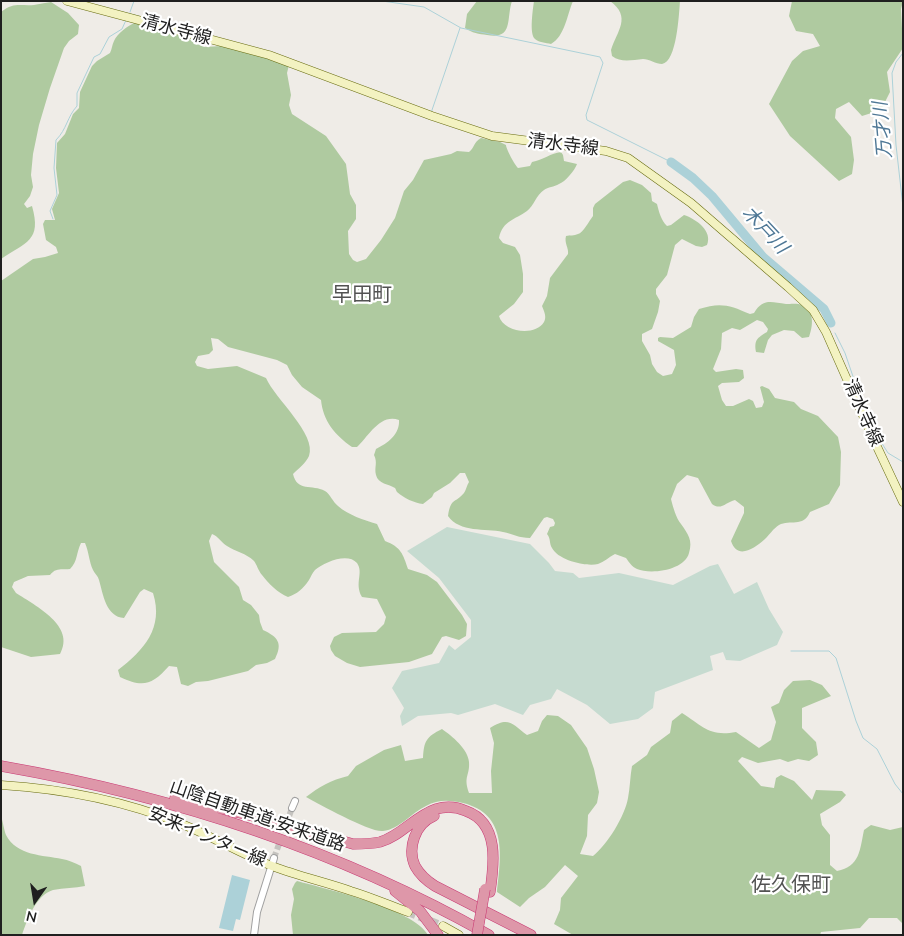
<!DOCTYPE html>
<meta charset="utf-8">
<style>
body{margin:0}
#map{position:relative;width:904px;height:936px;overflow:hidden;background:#efece7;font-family:"Nunito Sans",sans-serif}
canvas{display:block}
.frame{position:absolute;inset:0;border:2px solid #1f1f1f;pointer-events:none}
.north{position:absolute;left:10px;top:876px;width:50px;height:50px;-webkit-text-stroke:4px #fff;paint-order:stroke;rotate:193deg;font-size:14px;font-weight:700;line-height:20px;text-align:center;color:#1f1f1f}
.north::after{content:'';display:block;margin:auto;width:18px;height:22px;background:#1f1f1f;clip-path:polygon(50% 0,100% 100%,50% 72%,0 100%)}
</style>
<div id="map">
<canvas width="904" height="936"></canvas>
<div class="frame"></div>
<div class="north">N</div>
</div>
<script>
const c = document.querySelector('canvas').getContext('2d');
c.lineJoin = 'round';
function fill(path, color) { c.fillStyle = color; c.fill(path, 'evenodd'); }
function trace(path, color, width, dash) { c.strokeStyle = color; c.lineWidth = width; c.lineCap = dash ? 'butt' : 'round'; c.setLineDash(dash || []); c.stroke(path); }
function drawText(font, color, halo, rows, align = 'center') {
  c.font = font + ' "Nunito Sans","Noto Sans JP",sans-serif'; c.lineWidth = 4.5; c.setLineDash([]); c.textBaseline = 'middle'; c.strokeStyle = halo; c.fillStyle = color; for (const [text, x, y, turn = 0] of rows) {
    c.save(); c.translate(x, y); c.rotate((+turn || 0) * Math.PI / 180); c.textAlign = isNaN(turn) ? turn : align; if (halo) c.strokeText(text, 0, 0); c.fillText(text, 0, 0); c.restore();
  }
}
const forest = new Path2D(`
 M 477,1 L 512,1 C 506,18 514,40 487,35 C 479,34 472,33 465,28 L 467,14 Z
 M 534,1 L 573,1 C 567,15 565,36 551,44 C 546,43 538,42 535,39 C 529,34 533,9 534,1 Z
 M 610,1 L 680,1 C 679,13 677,62 662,64 C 656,64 649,59 643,59 C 632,60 621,63 612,56 L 611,50 C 617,31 632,17 610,1 Z
 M 792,1 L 903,1 L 901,9 L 903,48 L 887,72 L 890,92 L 881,110 L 862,116 L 849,102 L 836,109 L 835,118 L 851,137 L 854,160 L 852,174 L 839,181 L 790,136 L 769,104 L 792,61 L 803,51 L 820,46 L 813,34 L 796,31 L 789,16 Z
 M 51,2 L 68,13 L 79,25 L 78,34 L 69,41 L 64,48 L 50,88 L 39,125 L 33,154 L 31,175 L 33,187 L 30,196 L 24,204 L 27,208 L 32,206 C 42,241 26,242 1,259 L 1,12 C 14,2 19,6 34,5 C 39,4 45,3 51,2 Z
 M 135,23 L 181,34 L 204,47 L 222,46 L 274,59 L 289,65 L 287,73 L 291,95 L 289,105 L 292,114 L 326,136 L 346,164 L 350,194 L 356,205 L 356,219 L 348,231 L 349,254 L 353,260 L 357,262 L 366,259 L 381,240 L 395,218 L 404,191 L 413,180 L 424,160 L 451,154 L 457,151 L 469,152 C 475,147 473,143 481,138 L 500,142 L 506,145 C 506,149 515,165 518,168 L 530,166 L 532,162 C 543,160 551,153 561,152 L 563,155 L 564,161 L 577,164 C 575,170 565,182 559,184 C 554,187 548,187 544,190 C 536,195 534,206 527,211 C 515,220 503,220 499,238 L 503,243 L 515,247 L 520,255 L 523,274 L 523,292 L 514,304 L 499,316 C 503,332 535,337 544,322 C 547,317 544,311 542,306 L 547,296 L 550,278 L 568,254 C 569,248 564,243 566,236 C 570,235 574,236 578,234 C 583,233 589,221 593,216 L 593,208 L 595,204 L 623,182 L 630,180 L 642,185 L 651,193 L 652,201 L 657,204 C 659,212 661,220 667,226 L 671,225 L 684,215 C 696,219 713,231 707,245 L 702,247 L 696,246 L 682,239 L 675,245 L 667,275 L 656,289 L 656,294 L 660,301 L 658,312 L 652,329 L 642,334 L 642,341 L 650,355 L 652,364 L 657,372 L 663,376 L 672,374 L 676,365 L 674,350 L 658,341 L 658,338 L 660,337 L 673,338 L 691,327 L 694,317 L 699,309 C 720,302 730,305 750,314 L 754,313 C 763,298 771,302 786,304 C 790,304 798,303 802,305 C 815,311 813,326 809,337 L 802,338 L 794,331 L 784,330 L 772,335 L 768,340 L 764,353 L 756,352 C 754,340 757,338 767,332 L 768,329 L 763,322 L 757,320 L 740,330 L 732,328 L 722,333 L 721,349 L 713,369 L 716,372 L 736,369 L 743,370 L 744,378 L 739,382 L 722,383 L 718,386 L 722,400 L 726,406 L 733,406 L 749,399 L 753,401 L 756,408 L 762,407 L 764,402 L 760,387 L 762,386 L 769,389 L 775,398 L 794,402 L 801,409 L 818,416 L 838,437 L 841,452 L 840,485 L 829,504 L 810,512 C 803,528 790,519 779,525 C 773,529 770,534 765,539 C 754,549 737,560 731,541 L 744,513 L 744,507 L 735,500 C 726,502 721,511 712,504 L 698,478 L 687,475 L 677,484 L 671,499 C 673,507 676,518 681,524 C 688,534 693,540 689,553 C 685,570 651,575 637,569 C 632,567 629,562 626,558 L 615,554 C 609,557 604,562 598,564 C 586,567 558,560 552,548 C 549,543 551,539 547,534 L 550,527 L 554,526 L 555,523 L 553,519 L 547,517 L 544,518 L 530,538 C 519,538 513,534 503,532 C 485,528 460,533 448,516 C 451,497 455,504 464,493 C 466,490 467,485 469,482 L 465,473 L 460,473 L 450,483 L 434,493 L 432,497 L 423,504 C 414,503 404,498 397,492 C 396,491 396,489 395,488 C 389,484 378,484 376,475 C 374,467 378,463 374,455 L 376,449 C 388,443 400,434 399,420 C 380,413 368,437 357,447 L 352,447 C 335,435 323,421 321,400 L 302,387 L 292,375 L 287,365 L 277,360 L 228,347 L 218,339 L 211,338 L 213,350 L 209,354 L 198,356 L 195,362 L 197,366 L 208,369 L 237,366 L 266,378 C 275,399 317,434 309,456 C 306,463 298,469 293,474 C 297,492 312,484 325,491 C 330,494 333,502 338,506 C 348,515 364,520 377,524 L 385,541 C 401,547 403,554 408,569 L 427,575 L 437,582 L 462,615 L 467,624 L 466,636 L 459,640 L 446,636 L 442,637 L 432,654 L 409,662 L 360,667 L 347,663 L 335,656 L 331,650 L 330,646 L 334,637 L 342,633 L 376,632 L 384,624 L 386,617 L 377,599 L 362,597 C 354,583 364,573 357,563 C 348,552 324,562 315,570 C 312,573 311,577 309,580 C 303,589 297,594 288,597 C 278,593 268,583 262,575 C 258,570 257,565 254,561 C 246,553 236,552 227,546 C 222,543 218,536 212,534 L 209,541 L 214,562 L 239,587 L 243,600 L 251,605 L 259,615 L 260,622 L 263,630 C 278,637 283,643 275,659 L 267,663 L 256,665 L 248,671 L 208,681 L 196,682 L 188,686 L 181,684 L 177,667 L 169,666 C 152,685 143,688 120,677 L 118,670 C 144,650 164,628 153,593 L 144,589 L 140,592 L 124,618 C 106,617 103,594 99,580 C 98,576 95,574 93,570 C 89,562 89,552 85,543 L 81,543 C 76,553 78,561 70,569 C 62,570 56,567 50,575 L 28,576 L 14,582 L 12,587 L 16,593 C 36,606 76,626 60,654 L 31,657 L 1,647 L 1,281 L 33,259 L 45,257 L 58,253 L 56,247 L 46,240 L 43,224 L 45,220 L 55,220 L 52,209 L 59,193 L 56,168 L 57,143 L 65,134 L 73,114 L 79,108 L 80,92 L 92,66 L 97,61 L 110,53 C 112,49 112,45 114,41 C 117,34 128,25 135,23 Z
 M 810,680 L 822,685 L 831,696 L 802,708 L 802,728 L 816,742 L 818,755 L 809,761 L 798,759 L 788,762 L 780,759 L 758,763 L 742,757 L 738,761 L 761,786 L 774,788 L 776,778 L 781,775 L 794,781 L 812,800 L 816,790 L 842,791 L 846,795 L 840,802 L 820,814 L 822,825 L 830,835 L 830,865 L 837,871 C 860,867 860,849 864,830 L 871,825 L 890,830 L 903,827 L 903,924 L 897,918 L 869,918 L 860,928 L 821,932 L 820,935 L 573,935 L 554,924 L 560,910 L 561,898 L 578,876 L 565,865 L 545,887 L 529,898 L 520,907 L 497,892 C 501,856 508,814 463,803 C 450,800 438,799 426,806 C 411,813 400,829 383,831 C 371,833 319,804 306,797 C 319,787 331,780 348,776 L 356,766 L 384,750 L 401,745 L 405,761 L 423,758 C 424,741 426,737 442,729 C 452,736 468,749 469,762 C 470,776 463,776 469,793 L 492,793 L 491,771 L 494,743 L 490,728 C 509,716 512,724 527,735 L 538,731 L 542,721 L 547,715 L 558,716 L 571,725 L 587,748 L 594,769 L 599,792 L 597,803 L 588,815 L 587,836 L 580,854 L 593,856 C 607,845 625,816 628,798 C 630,788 630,777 632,766 L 647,755 L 651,747 L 670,733 L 672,721 L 682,713 C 703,726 709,737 736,732 L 759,748 L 771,740 L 776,722 L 771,707 L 779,703 L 784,690 L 793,681 Z
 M 1,816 C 3,822 4,830 6,835 C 17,856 43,855 62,859 C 68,860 75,863 81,866 L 85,886 C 75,888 64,888 53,890 C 36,895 27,920 22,935 L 1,935 Z
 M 297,881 C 326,889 414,909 428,935 L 293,935 L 291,915 L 294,899 L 292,889 L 295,883 Z`);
const wetland = new Path2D(`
 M 447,527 L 530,544 L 549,563 L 555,571 L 573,573 L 579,578 L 619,573 L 673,585 L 710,566 L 718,564 L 734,594 L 757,582 L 769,609 L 783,632 L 777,645 L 740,661 L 726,660 L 723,652 L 710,656 L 713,670 L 655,692 L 653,708 L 638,719 L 610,724 L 587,705 L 557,689 L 551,699 L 530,705 L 523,715 L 495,704 L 458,715 L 451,713 L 418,716 L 402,726 L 400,716 L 404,708 L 392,688 L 402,671 L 439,663 L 449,645 L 455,650 L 471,637 L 471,620 L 439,578 L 407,551 Z`);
const water = new Path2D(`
 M 232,875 L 250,880 L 240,920 L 236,919 L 233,931 L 219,928 Z`);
const stream = new Path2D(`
 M 382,1 L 424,7 L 461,28 L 600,57 L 603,63 L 586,115 L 587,120 L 671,162
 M 103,7 L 169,24
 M 130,12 L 134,1
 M 903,53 L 896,62 L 892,73 L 896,145 L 903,207
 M 431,113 L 460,28
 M 53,219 L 50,211 L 57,195 L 54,168 L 56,140 C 67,129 67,117 77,106 L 77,93 L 94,57 L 100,54 L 109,37 L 122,29 L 126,20
 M 835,333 L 845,353 L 861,400 L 878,437 L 888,453 L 903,462
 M 791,651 L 829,651 L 836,658 L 856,721 L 863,738 L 877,749 L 895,784 L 903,794`);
const river = new Path2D(`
 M 671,162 L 693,178 L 712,196 L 763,257 L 824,309 L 831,323`);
const tertiaryTunnel = new Path2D(`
 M 274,858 L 292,808`);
const secondaryTunnel = new Path2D(`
 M 408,912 L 443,926`);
const tertiary = new Path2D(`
 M 292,808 L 295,801
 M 254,935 L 257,912 L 274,858`);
const secondary = new Path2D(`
 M 67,1 L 269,55 L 432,116 L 492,136 L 606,151 L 628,158 L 691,203 L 788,287 L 813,310 L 826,332 L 872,436 L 903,502
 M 1,785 C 65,789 123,800 182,824 C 213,837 241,854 272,866 C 298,876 325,882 351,891 C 371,897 389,905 408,912
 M 443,926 L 459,935`);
const motorway = new Path2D(`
 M 1,766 C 173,796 337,849 489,935
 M 175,798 L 253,816 L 353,844 C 362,844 371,844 380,842 C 401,836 415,816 436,809 C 446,806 457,807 466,811 C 500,823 494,865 490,892
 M 434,816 C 415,824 407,848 415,866 C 420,875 427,881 435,886 L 531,935
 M 395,891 L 420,911 L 438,935`);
const motorwayBridge = new Path2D(`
 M 477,935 L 485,889`);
const streetNames = [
 ["清水寺線",176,31,15],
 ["清水寺線",563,146,7],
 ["清水寺線",862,413,66],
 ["山陰自動車道;安来道路",257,817,19],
 ["安来インター線",207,838,23]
];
const waterNames = [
 ["万才川",884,130,-95],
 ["木戸川",764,231,47]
];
const quarterNames = [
 ["早田町",362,296],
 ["佐久保町",791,886]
];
fill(forest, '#afcaa0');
fill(wetland, '#c6dbd0');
fill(water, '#acd1d8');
trace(stream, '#acd1d8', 1);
trace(river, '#acd1d8', 9);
trace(tertiaryTunnel, '#c5c3bf', 6, [6, 3]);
trace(secondaryTunnel, '#c5c3bf', 8, [8, 4]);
trace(tertiary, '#a0a0a0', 8);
trace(secondary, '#686c11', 9);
trace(motorway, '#c83973', 11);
trace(tertiary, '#fff', 6);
trace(secondary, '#f3f2c1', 8);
trace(motorway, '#de97a9', 10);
trace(motorwayBridge, '#c83973', 11, []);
trace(motorwayBridge, '#de97a9', 10);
drawText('18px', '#1f1f1f', '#fff', streetNames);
drawText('italic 19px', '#4f7896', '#fff', waterNames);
drawText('20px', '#525252', '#fff', quarterNames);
</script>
